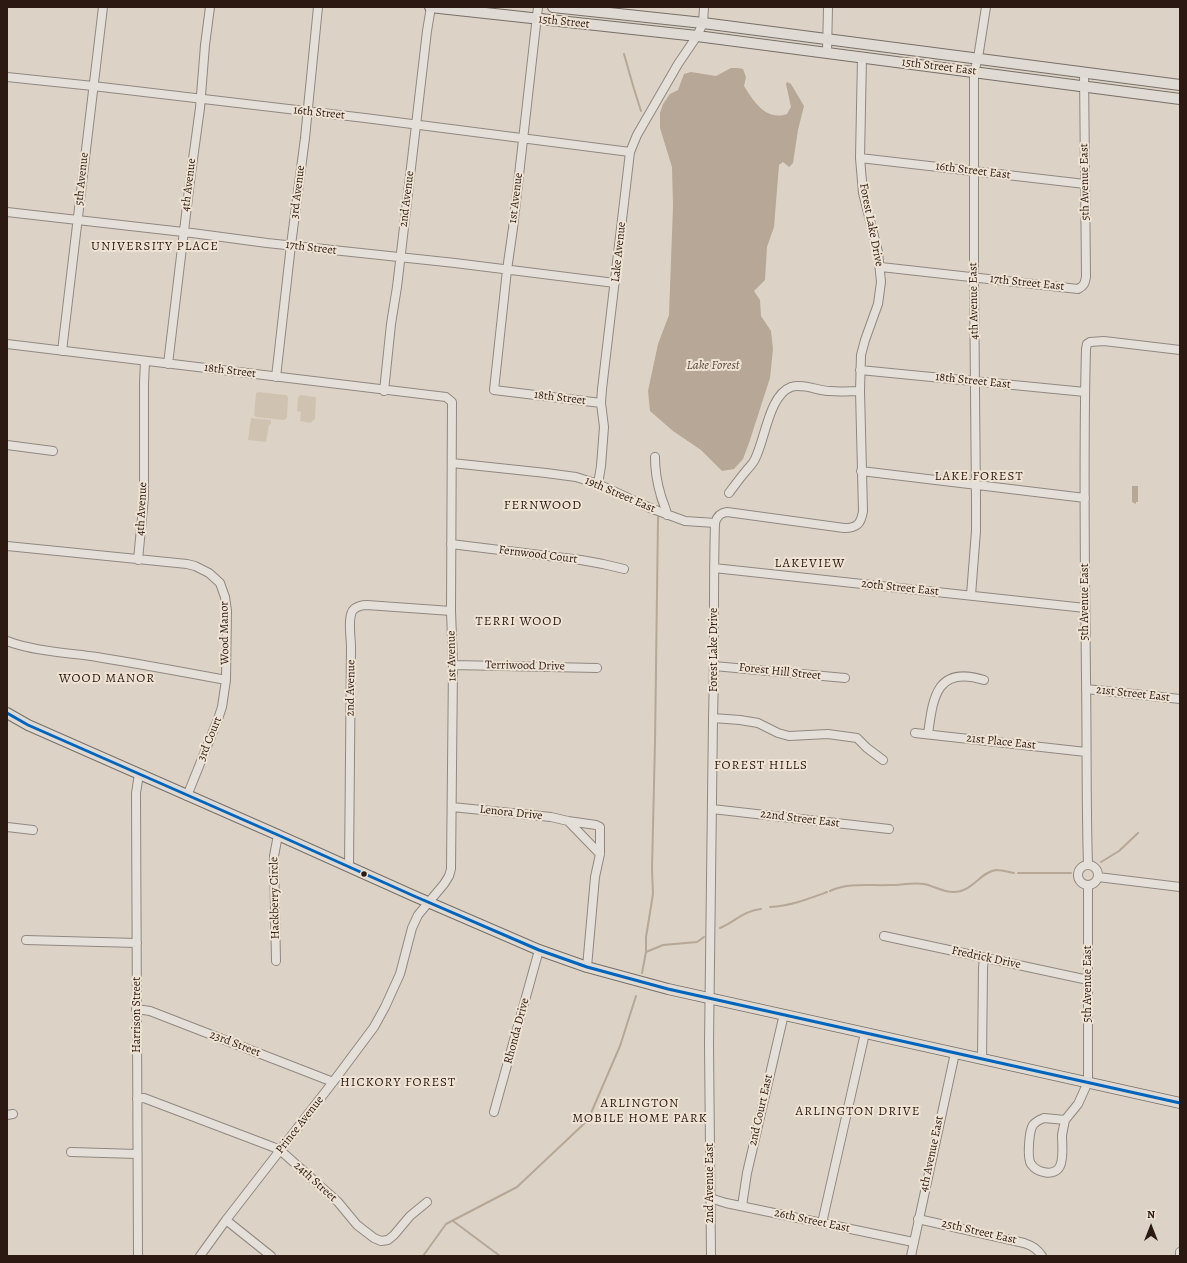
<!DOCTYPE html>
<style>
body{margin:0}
#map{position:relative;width:1187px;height:1263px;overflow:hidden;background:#dcd3c6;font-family:Alegreya,serif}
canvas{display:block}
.frame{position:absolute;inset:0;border:8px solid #2c1912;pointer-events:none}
.north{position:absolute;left:1131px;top:1207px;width:40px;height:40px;-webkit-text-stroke:3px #eee3d4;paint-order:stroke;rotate:0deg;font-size:11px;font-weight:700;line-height:16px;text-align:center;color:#2c1912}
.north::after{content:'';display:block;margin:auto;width:14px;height:18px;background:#2c1912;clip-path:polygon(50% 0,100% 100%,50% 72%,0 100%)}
</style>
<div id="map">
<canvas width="1187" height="1263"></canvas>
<div class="frame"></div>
<div class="north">N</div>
</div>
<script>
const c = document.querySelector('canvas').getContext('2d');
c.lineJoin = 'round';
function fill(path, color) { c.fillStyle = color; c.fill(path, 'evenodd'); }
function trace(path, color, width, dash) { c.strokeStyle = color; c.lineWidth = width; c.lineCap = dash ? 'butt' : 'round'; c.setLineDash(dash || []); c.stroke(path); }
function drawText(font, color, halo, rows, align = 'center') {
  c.font = font + ' Alegreya,serif'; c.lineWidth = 4; c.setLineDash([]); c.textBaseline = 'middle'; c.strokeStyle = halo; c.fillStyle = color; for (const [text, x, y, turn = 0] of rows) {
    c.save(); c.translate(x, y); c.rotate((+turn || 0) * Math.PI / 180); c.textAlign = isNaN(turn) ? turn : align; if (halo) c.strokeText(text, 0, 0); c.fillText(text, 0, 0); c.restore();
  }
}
const green = new Path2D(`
 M 258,392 L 286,395 L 288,397 L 287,418 L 284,420 L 256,417 L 254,415 L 256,393 Z
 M 300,395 L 316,397 L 315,419 L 310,423 L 300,421 L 301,412 L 297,411 L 298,398 Z
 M 251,418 L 271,420 L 271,424 L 269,425 L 266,442 L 248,440 Z`);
const water = new Path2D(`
 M 731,68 L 738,68 L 743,69 L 746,77 L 744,86 C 754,102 766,121 787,114 L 791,107 L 786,84 L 787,82 L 791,84 L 804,106 L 798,130 L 793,163 L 789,167 L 783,162 L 779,165 L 774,227 L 767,247 L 765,280 L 754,291 L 760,300 L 761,316 L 771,331 L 773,349 L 770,378 L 749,443 L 743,459 L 734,469 L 722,471 L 701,450 L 673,431 L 650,411 L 648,391 L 658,344 L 669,315 L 673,206 L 672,167 L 660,128 L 660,113 L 663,104 L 670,94 L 678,90 L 684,74 L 691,72 L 716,76 Z
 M 1132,486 L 1138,486 L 1138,502 L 1136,502 L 1136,504 L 1132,502 Z`);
const stream = new Path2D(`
 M 624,54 L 634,89 L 641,111
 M 657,497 L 660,507 L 660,509
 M 1101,862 L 1119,851 L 1138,833
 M 1018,873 L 1071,873
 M 830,891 C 849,882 870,886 890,885 C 902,885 913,882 924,884 C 934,886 943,892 953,892 C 973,892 980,872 996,870 C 1002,870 1009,872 1014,873
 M 770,907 C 790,906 808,899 827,892
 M 720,928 C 734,922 745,910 761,909
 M 646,952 L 663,945 L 697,942 L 704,937
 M 642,973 L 646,952 L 646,937 L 653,894 L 652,869 L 655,742 L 658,519 L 659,514
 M 453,1221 L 500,1256
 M 423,1256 L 446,1224 L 517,1187 L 588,1120 L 620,1046 L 636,996`);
const minor = new Path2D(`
 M 538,7 L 513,228 L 507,270 L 494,390 L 601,403
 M 827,53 L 828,7
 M 7,77 L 93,86 L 365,118 L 630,152
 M 860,158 L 1085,184
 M 7,212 L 192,233 L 267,243 L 455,263 L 615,283
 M 881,267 L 1078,289 C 1084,286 1085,283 1086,277 L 1084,72
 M 7,344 L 446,397 L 452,402 L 451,611 L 453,665 L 451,869 L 449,876 L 444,884 L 418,915 L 412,928 L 400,974 L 385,1007 L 374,1027 L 333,1082 L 226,1220 L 200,1256
 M 62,351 L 103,7
 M 168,364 L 190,181 L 200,108 L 205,45 L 210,7
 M 860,370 L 1085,392
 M 276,377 L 291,245 L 305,138 L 318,7
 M 384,391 L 391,324 L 397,287 L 427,31 L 431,7
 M 7,445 L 53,451
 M 655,457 C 655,470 657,483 661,496 C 663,503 666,508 667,515
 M 452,463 L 546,473 L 576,477 L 598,484 L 650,508 L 685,521 L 715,523
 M 861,471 L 1085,498
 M 598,484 L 601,466 L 604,427 L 601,403 L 602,389 L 630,152 L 637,135 L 678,64 L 697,36 L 703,23 L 704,7
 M 729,493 C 735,485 740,478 746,471 C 749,467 753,464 755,459 C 765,440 769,395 791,387 C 803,383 818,391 830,391 C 840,392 850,391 860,391
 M 451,544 L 581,560 L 603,564 L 624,569
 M 7,546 L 187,564 L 195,566 L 209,573 L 220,583 L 225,597 L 227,611 L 226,680 L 222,707 L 218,719 L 187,796
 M 138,560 L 144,497 L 144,384 L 145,361
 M 714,568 L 1085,608
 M 971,595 L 976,531 L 976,502 L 974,277 L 974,72 L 978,58 L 986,7
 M 7,641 C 32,651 70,653 97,657 C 140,664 183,672 226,680
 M 453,665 L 597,668
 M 714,666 L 845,678
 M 1086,689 L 1180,699
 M 713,718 L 740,720 L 758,723 L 778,733 L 789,736 L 828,734 L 857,738 L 867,748 L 883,760
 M 915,733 L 1086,752
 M 928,734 C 933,698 936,665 984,680
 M 452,807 L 551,817 L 568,821 L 596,825 L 600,827 L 600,854 L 595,877 L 587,967
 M 712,809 L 889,829
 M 568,821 L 600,854
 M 7,827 L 33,830
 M1078 875a10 10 0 1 1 20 0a10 10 0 1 1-20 0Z
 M 1088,865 C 1086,802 1087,740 1086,678 C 1085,568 1083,458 1086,349 L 1087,344 L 1090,342 L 1104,341 L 1180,350
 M 349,867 L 351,647 C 351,638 347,615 354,609 C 358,606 362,605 367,605 L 451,611
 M 1098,877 L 1180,887
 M 884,936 L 1088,980
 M 26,940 L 137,943
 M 276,961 L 274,856 L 278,835
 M 136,1009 L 150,1011 L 333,1082
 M 982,1059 L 983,968 L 984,958
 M 137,1099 L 144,1098 L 273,1147 L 280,1150 L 338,1202 L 357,1225 L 374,1238 L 381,1241 L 388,1240 L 394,1235 L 410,1216 L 427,1202
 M 494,1112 L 539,950
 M 7,1115 L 13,1114
 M 1044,1118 L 1065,1120 C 1064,1125 1063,1130 1062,1135 C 1062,1145 1064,1158 1060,1166 C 1055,1177 1037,1173 1031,1164 C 1027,1158 1029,1131 1033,1125 C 1036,1121 1039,1120 1044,1118 Z
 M 1065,1120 L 1078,1104 L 1088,1082 L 1088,886
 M 71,1152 L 137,1154
 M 710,1198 L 726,1203 L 913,1242
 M 742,1206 L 747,1173 L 784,1014
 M 918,1219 L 1024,1243 C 1033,1246 1037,1249 1042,1256
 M 226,1220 L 271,1256
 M 822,1223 L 865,1033
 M 138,1256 L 136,793 L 139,774
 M 711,1256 L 709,1043 L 713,718 C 715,653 713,588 715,523 C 717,516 720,513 727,512 L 844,528 C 857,528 861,524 863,511 L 860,391 L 861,355 L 865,340 L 878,304 L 881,282 L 878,252 L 863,193 L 860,158 L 862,57
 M 911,1256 L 955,1053
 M 1180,1256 L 1180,1252`);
const major = new Path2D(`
 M 430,7 L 697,36 L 1180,99
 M 553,7 L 703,23 L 1180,85
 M 7,713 L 28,725 L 278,835 L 414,896 L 539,950 L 587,967 L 668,989 L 1180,1103`);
const bus1 = new Path2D(`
 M 7,713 L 28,725 L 278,835 L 414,896 L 539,950 L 587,967 L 668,989 L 1180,1103`);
const markers = [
 [364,874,3.5,"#2c1912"]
];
const streetNames = [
 ["15th Street",564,22,6],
 ["15th Street East",939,67,7],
 ["16th Street",319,113,6],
 ["16th Street East",973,171,7],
 ["5th Avenue",82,179,-84],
 ["5th Avenue East",1085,182,-91],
 ["4th Avenue",189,185,-83],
 ["3rd Avenue",298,192,-83],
 ["1st Avenue",516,198,-83],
 ["2nd Avenue",407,199,-83],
 ["Forest Lake Drive",871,225,79],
 ["17th Street",311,248,7],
 ["Lake Avenue",619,252,-84],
 ["17th Street East",1027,283,6],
 ["4th Avenue East",974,301,-91],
 ["18th Street",230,371,7],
 ["18th Street East",973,381,6],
 ["18th Street",560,398,7],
 ["19th Street East",620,495,23],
 ["4th Avenue",142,509,-87],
 ["Fernwood Court",538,555,7],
 ["20th Street East",900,588,6],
 ["5th Avenue East",1085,602,-90],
 ["Wood Manor",225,633,-91],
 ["Forest Lake Drive",714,650,-90],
 ["1st Avenue",452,656,-91],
 ["Terriwood Drive",525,666,1],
 ["Forest Hill Street",780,672,6],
 ["2nd Avenue",351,688,-89],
 ["21st Street East",1133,694,6],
 ["3rd Court",210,739,-68],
 ["21st Place East",1001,742,6],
 ["Lenora Drive",511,813,6],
 ["22nd Street East",800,819,7],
 ["Hackberry Circle",275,898,-91],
 ["Fredrick Drive",986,958,12],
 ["5th Avenue East",1088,984,-90],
 ["Harrison Street",137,1015,-90],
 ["Rhonda Drive",517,1031,-75],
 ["23rd Street",235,1044,21],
 ["2nd Court East",761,1110,-77],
 ["Prince Avenue",300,1125,-52],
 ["4th Avenue East",932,1154,-78],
 ["24th Street",315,1182,42],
 ["2nd Avenue East",710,1183,-90],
 ["26th Street East",812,1221,12],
 ["25th Street East",979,1232,13]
];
const neighbourhoodNames = [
 ["UNIVERSITY PLACE",155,247],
 ["LAKE FOREST",979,477],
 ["FERNWOOD",543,506],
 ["LAKEVIEW",810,564],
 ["TERRI WOOD",519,622],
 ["WOOD MANOR",107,679],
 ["FOREST HILLS",761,766],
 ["HICKORY FOREST",398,1083],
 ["ARLINGTON",640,1104],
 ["MOBILE HOME PARK",640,1119],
 ["ARLINGTON DRIVE",858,1112]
];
const waterNames = [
 ["Lake Forest",713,366]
];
fill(green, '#d0c2b1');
fill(water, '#b6a797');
trace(stream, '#b6a797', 2);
trace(minor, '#908880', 10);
trace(major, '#776f67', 12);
trace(minor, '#e4e0d9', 8);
trace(major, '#dfdad3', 10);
trace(bus1, '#0065bd', 3);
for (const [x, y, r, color] of markers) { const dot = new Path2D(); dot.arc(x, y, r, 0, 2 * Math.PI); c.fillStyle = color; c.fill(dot); trace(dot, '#eee3d4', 1.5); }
drawText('12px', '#2c1912', '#eee3d4', streetNames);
c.letterSpacing = '1px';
drawText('13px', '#2c1912', '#eee3d4', neighbourhoodNames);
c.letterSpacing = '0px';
drawText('italic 13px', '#5d4a3f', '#eee3d4', waterNames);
</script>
